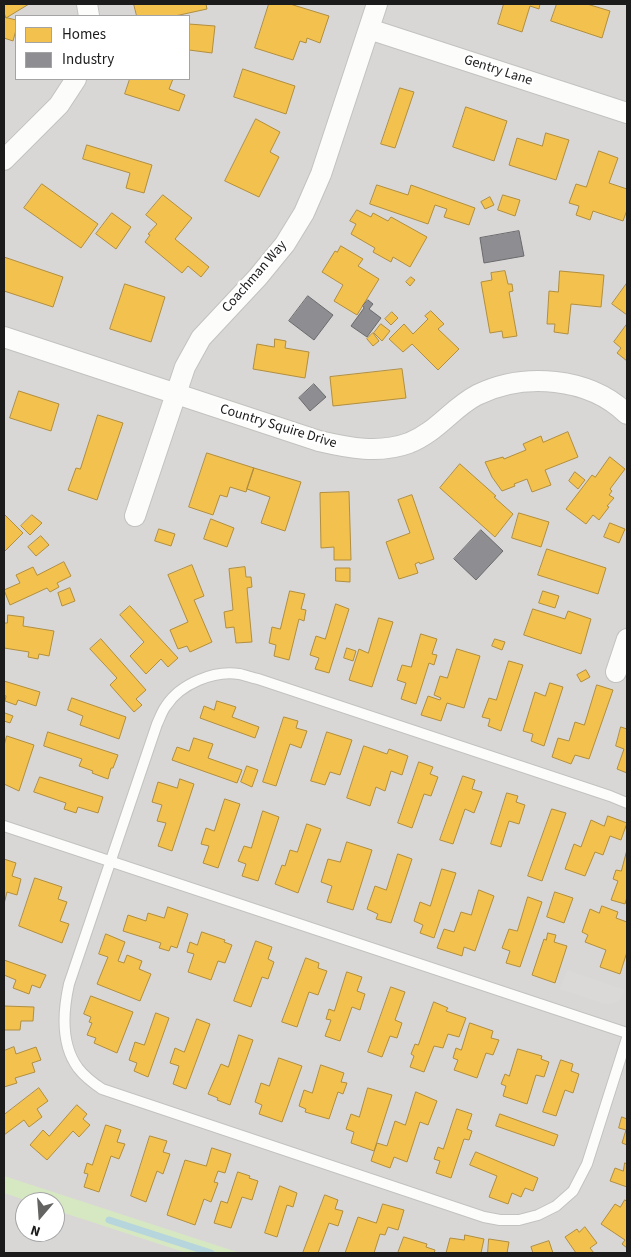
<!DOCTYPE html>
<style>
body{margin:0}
#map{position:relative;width:631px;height:1257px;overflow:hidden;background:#eae8e3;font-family:"Source Sans 3",sans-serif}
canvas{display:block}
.frame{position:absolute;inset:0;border:5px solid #1b1b1b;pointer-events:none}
.legend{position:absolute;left:15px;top:15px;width:175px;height:65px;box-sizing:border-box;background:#fff;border:1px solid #a4a4a4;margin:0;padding:6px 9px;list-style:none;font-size:15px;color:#1b1b1b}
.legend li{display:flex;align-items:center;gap:10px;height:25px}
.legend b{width:25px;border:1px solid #a4a4a4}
.north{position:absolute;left:15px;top:1192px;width:50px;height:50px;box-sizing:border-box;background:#fff;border:1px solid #a4a4a4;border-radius:50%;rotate:198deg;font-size:14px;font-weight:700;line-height:20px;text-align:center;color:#1b1b1b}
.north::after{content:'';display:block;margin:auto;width:18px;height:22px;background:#636361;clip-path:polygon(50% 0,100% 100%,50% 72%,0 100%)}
</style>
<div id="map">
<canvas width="631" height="1257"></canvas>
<div class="frame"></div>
<ul class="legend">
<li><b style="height:14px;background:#f2c14e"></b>Homes</li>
<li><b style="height:14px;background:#8d8d92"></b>Industry</li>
</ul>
<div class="north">N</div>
</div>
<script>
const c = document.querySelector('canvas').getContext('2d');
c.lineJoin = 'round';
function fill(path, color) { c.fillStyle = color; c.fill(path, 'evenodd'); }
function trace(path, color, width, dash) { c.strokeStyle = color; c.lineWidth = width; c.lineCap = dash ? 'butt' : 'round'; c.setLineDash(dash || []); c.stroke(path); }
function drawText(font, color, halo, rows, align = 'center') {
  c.font = font + ' "Source Sans 3",sans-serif'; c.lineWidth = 5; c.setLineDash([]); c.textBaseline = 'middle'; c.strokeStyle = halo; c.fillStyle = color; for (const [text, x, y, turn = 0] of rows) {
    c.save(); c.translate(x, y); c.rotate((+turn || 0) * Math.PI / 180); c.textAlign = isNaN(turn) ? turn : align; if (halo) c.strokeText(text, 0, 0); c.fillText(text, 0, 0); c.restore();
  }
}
const residential = new Path2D(`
 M 4,4 L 627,4 L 627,1253 L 4,1253 ZM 16,16 L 189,16 L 189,79 L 16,79 ZM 25,1202 L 55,1202 L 55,1232 L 25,1232 Z`);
const grass = new Path2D(`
 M 4,1176 L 240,1253 L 187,1253 L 55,1210 L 55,1202 L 31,1202 L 4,1193 Z`);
const parking = new Path2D(`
 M 567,970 L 625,990 L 619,1001 L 611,1004 L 605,1004 L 560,989 Z`);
const homes = new Path2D(`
 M 4,4 L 29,4 L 6,18 L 4,13 Z
 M 134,4 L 206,4 L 207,9 L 175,16 L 137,16 Z
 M 269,4 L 290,4 L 329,16 L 320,43 L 307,38 L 306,43 L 300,41 L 293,60 L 255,48 Z
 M 504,4 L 540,4 L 539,9 L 530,6 L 522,32 L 498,24 Z
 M 557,4 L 587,4 L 610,11 L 602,38 L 551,21 Z
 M 4,17 L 16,20 L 16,30 L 13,41 L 4,38 Z
 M 189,24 L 215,26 L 212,53 L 189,50 Z
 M 243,69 L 295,86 L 286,114 L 234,97 Z
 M 130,79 L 173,79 L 169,89 L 185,95 L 179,111 L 125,94 Z
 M 400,88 L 414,92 L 395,148 L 381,144 Z
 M 466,107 L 507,121 L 494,161 L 453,147 Z
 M 256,119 L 280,132 L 270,152 L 279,157 L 259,197 L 225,181 Z
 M 546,133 L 569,140 L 556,180 L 509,165 L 517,138 L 542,146 Z
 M 87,145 L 152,165 L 144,193 L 126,188 L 130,173 L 83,159 Z
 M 599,151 L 618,158 L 609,183 L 627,189 L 627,210 L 623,221 L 593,211 L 590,220 L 576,215 L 579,206 L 569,203 L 576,184 L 586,187 Z
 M 42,184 L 98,224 L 81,248 L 24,208 Z
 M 377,185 L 408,195 L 411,185 L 475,208 L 469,225 L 444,217 L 447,209 L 435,205 L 428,224 L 370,204 Z
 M 163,195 L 192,218 L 175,239 L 209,267 L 201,277 L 188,266 L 182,273 L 145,242 L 150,235 L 148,234 L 157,224 L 146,215 Z
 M 503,195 L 520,200 L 515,216 L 498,210 Z
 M 490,197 L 494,205 L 485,209 L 481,202 Z
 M 357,210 L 371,217 L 373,213 L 388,221 L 391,217 L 427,237 L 410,267 L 393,257 L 391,262 L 373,252 L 375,248 L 351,234 L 356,224 L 350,221 Z
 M 112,213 L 131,227 L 116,249 L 96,234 Z
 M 341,246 L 363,259 L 358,266 L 379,279 L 357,315 L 334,301 L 343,285 L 322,272 L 335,251 L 337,252 Z
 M 4,257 L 63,277 L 53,307 L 4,291 Z
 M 505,271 L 508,284 L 512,284 L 513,291 L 509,292 L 517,336 L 503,338 L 502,331 L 490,333 L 481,282 L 492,280 L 491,273 Z
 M 560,271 L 604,275 L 601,307 L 571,304 L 568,334 L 554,332 L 555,324 L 547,324 L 549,291 L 558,292 Z
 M 411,277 L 415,280 L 410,286 L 406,282 Z
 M 627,283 L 627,315 L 612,304 Z
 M 125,284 L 165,297 L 151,342 L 110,329 Z
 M 431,311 L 444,324 L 438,329 L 459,349 L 438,370 L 412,344 L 403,352 L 389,339 L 404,324 L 413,334 L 428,319 L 425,316 Z
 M 392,312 L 398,318 L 391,325 L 385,319 Z
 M 381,324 L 390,331 L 382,341 L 374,333 Z
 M 627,324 L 627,361 L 617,353 L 621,348 L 614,342 Z
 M 373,333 L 379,341 L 373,346 L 367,339 Z
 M 275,339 L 286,341 L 285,348 L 309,352 L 305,378 L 253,369 L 257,344 L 274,347 Z
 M 402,369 L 406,398 L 333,406 L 330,377 Z
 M 19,391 L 59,404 L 51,431 L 10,418 Z
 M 98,415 L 123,423 L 97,500 L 68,490 L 76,468 L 80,469 Z
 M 568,432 L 578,457 L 545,470 L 551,485 L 532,492 L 527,479 L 514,484 L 515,486 L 502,491 L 492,477 L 485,462 L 503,457 L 504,459 L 526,450 L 523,444 L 541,436 L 543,442 Z
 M 207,453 L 254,468 L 246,492 L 230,487 L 227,497 L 220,495 L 213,515 L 189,507 Z
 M 610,457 L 625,469 L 610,489 L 612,491 L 609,495 L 614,498 L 607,506 L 609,507 L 599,520 L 593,515 L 586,524 L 566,509 L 592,475 L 595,477 Z
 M 460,464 L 496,496 L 494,497 L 513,514 L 495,537 L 440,488 Z
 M 254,468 L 301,482 L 285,531 L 261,523 L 270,497 L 247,489 Z
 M 575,472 L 585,480 L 578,489 L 569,481 Z
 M 349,492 L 351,560 L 334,560 L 334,547 L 321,548 L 320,493 Z
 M 412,495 L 434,559 L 420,564 L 419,562 L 415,564 L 418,573 L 399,579 L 386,542 L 410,533 L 398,500 Z
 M 519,513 L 549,522 L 541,547 L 512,538 Z
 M 4,514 L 23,533 L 4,552 Z
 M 32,515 L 42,523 L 30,535 L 21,526 Z
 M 211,519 L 234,528 L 227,547 L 204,539 Z
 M 610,523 L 625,529 L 619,543 L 604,537 Z
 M 159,529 L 175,534 L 171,546 L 155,541 Z
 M 41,536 L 49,545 L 36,556 L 28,547 Z
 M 547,549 L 606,568 L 598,594 L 538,575 Z
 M 64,562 L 71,576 L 57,583 L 59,587 L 50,592 L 47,588 L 10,605 L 4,590 L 20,583 L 16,575 L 33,567 L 37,575 Z
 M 192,565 L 204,596 L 194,600 L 212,642 L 190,652 L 187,646 L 178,649 L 170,630 L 188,622 L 168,575 Z
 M 245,567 L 246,577 L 251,577 L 252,587 L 247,588 L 252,642 L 236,643 L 234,627 L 226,628 L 224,612 L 233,610 L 229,569 Z
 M 336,568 L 350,568 L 350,582 L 336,581 Z
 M 70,588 L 75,601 L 62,606 L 58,593 Z
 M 290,591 L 305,594 L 301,609 L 306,610 L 304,621 L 299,619 L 289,660 L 274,656 L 276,645 L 269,643 L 272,627 L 280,629 Z
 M 543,591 L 559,596 L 555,608 L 539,603 Z
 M 336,604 L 349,609 L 329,673 L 315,669 L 319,658 L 310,655 L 316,636 L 325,639 Z
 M 130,606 L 178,658 L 168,667 L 161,659 L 146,674 L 130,656 L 144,642 L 120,615 Z
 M 533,609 L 565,619 L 568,611 L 591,619 L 581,654 L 524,635 Z
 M 8,615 L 24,617 L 23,626 L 54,631 L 49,656 L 39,654 L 38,659 L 28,657 L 29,652 L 4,648 L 4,623 L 7,623 Z
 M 379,618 L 393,622 L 372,687 L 349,680 L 359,649 L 368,653 Z
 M 421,634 L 437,639 L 432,654 L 437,655 L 434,665 L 429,663 L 416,704 L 401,699 L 406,683 L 397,680 L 402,665 L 411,667 Z
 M 101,639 L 146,690 L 136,699 L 142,705 L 134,712 L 110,685 L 117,678 L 90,649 Z
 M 495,639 L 505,642 L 502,650 L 492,646 Z
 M 347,648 L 356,651 L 353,661 L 344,658 Z
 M 457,649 L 480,656 L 464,708 L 447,703 L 441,721 L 421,715 L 428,696 L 440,700 L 441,698 L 434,695 L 440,676 L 447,678 Z
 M 509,661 L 523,665 L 501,731 L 488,726 L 490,719 L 482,717 L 489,698 L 496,700 Z
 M 586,670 L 590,677 L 581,682 L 577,675 Z
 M 4,681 L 40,692 L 36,706 L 18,700 L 16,705 L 5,701 L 6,696 L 4,695 Z
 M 550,683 L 563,687 L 544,746 L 531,741 L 533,734 L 523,731 L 535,692 L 545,696 Z
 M 597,685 L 613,690 L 589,759 L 575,755 L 571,764 L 552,757 L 558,738 L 569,741 L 575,722 L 584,725 Z
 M 72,698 L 126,717 L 119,739 L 80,725 L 83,716 L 68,710 Z
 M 217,701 L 236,707 L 232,717 L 259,727 L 255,738 L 200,718 L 204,706 L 214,710 Z
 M 5,713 L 13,716 L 10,723 L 4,721 Z
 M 284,717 L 298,721 L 296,728 L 307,731 L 301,748 L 290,744 L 276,786 L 263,782 Z
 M 621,727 L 627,729 L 627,773 L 617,769 L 624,749 L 616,746 Z
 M 48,732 L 118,755 L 113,768 L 111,768 L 108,779 L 92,773 L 93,771 L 79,766 L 82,759 L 44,746 Z
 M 327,732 L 352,740 L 340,775 L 330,772 L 325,785 L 311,781 Z
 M 7,736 L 34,745 L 19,791 L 4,784 L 4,746 Z
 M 194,738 L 213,744 L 208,758 L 242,770 L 237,783 L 172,760 L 177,747 L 189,751 Z
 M 364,746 L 387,754 L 389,749 L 408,756 L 402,775 L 391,771 L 385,791 L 376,787 L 370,806 L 347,798 Z
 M 419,762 L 433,767 L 430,774 L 438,777 L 431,796 L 424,794 L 412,828 L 398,823 Z
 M 247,766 L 258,770 L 252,787 L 241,782 Z
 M 463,776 L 475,780 L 472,789 L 482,792 L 474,813 L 465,809 L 453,844 L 440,840 Z
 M 40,777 L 103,797 L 98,813 L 78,807 L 76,813 L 64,809 L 66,803 L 34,792 Z
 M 180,779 L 194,784 L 172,851 L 158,846 L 166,823 L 157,821 L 162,805 L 152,802 L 158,782 L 177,788 Z
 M 507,793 L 518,796 L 516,802 L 525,805 L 519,824 L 509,821 L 501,847 L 491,844 Z
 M 225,799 L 240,804 L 218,868 L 203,863 L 209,846 L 201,844 L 206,828 L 214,831 Z
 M 552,809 L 566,813 L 542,881 L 528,876 Z
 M 263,811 L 279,817 L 258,881 L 242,876 L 246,864 L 238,861 L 244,846 L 251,848 Z
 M 608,816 L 627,823 L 621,840 L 610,836 L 603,855 L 595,852 L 585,876 L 565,869 L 574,844 L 581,847 L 591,820 L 604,826 Z
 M 307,824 L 321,829 L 298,893 L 275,884 L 282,865 L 285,866 L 290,850 L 297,852 Z
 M 347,842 L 372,850 L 353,910 L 327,902 L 332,886 L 321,882 L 328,859 L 340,862 Z
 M 627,850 L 627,897 L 625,904 L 611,900 L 618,881 L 613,879 L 616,870 L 621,871 Z
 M 398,854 L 412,859 L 391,923 L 376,919 L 378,914 L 367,909 L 375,886 L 386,890 Z
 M 4,859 L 16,863 L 12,876 L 21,879 L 17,895 L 7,892 L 4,904 Z
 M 442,869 L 456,873 L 434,938 L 420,933 L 423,925 L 414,921 L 420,902 L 430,906 Z
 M 35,878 L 62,887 L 58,899 L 67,902 L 60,921 L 69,924 L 62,943 L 19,926 Z
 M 479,890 L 494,896 L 475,951 L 464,947 L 462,956 L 437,948 L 444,929 L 454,932 L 461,912 L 471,915 Z
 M 555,892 L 573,898 L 564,923 L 547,917 Z
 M 528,897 L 542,902 L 520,967 L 506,963 L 510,951 L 502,948 L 509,929 L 517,931 Z
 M 602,906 L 618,912 L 616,918 L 627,922 L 627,952 L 620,974 L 600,967 L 606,950 L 585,942 L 588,935 L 582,932 L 590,909 L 599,913 Z
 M 168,907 L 188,914 L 177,948 L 171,946 L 169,951 L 159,948 L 161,943 L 123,931 L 128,915 L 146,921 L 148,913 L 164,918 Z
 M 202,932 L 225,940 L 224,942 L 232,945 L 225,963 L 218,961 L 211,980 L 188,972 L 194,954 L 187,952 L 190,942 L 197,945 Z
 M 548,933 L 556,935 L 554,942 L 567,946 L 555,983 L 532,975 L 544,939 L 546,940 Z
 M 106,934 L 125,942 L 118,961 L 124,963 L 127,955 L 142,961 L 139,969 L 151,974 L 140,1001 L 97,984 L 108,957 L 99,954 Z
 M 256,941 L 272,947 L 268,959 L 274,962 L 268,979 L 262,977 L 251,1007 L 234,1001 Z
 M 306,958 L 319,963 L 318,968 L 327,971 L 318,995 L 309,992 L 297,1027 L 282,1022 Z
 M 4,960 L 46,975 L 40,988 L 32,985 L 29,994 L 13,988 L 16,980 L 4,975 Z
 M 347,972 L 362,977 L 357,991 L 365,994 L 360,1010 L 352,1007 L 340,1041 L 325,1036 L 331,1020 L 326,1019 L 329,1009 L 334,1011 Z
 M 391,987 L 405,992 L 395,1020 L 402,1023 L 397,1038 L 390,1036 L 382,1057 L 368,1052 Z
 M 91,996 L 133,1012 L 117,1053 L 94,1043 L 96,1038 L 87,1035 L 92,1023 L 89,1022 L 91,1017 L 84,1014 Z
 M 434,1002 L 448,1008 L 446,1011 L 466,1018 L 459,1037 L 448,1034 L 443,1048 L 434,1046 L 424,1072 L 410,1067 L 414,1056 L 411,1054 L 415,1044 L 418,1045 Z
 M 4,1006 L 34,1007 L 33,1021 L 21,1021 L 20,1030 L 4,1030 Z
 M 156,1013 L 169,1018 L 148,1077 L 134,1071 L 137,1063 L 129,1060 L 135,1042 L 144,1045 Z
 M 197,1019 L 210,1024 L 186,1089 L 173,1084 L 179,1066 L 170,1063 L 175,1048 L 184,1052 Z
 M 470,1023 L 493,1031 L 491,1038 L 499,1040 L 493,1055 L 486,1053 L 477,1078 L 454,1070 L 458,1060 L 453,1058 L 456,1048 L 461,1050 Z
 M 239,1035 L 253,1040 L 230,1105 L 217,1100 L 218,1098 L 208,1094 L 221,1064 L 228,1067 Z
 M 14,1047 L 16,1054 L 36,1047 L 41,1060 L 32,1063 L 35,1072 L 15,1078 L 17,1083 L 4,1087 L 4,1051 Z
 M 518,1049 L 542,1056 L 541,1059 L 549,1062 L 544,1077 L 536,1075 L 527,1104 L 503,1096 L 506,1086 L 501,1084 L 505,1074 L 509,1076 Z
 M 279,1058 L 302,1066 L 282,1122 L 259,1114 L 262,1105 L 255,1102 L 261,1083 L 269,1086 Z
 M 561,1060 L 573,1064 L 571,1071 L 579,1074 L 573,1093 L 565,1090 L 556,1116 L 543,1112 Z
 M 321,1065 L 344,1073 L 341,1082 L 347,1083 L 343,1094 L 338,1092 L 329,1119 L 305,1112 L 306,1109 L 299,1106 L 304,1090 L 312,1093 Z
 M 39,1088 L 48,1101 L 37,1109 L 42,1117 L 29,1127 L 24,1120 L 4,1135 L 4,1115 Z
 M 368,1088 L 392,1095 L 374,1151 L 351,1143 L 354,1132 L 346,1129 L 351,1114 L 359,1117 Z
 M 416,1092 L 437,1101 L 428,1125 L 420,1122 L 407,1162 L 394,1157 L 390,1168 L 371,1161 L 377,1143 L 387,1146 L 395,1121 L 405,1125 Z
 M 77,1105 L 87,1114 L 83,1119 L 90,1125 L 79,1137 L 73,1131 L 47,1160 L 30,1145 L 43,1130 L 49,1136 Z
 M 457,1109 L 472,1114 L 467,1129 L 472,1131 L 469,1140 L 464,1139 L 451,1178 L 436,1173 L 440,1161 L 434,1159 L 438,1147 L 443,1149 Z
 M 500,1114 L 558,1135 L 554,1146 L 496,1126 Z
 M 622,1117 L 627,1119 L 627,1145 L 622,1143 L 626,1130 L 619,1128 Z
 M 106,1125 L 121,1130 L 117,1142 L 125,1144 L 119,1159 L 111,1156 L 99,1192 L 84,1187 L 88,1174 L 84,1173 L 87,1163 L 92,1165 Z
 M 150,1136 L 167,1141 L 163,1152 L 170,1154 L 163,1174 L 157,1171 L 146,1202 L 131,1196 Z
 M 212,1148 L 231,1154 L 225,1173 L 218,1171 L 214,1182 L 218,1183 L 211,1202 L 204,1199 L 195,1225 L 167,1215 L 185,1160 L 206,1166 Z
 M 476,1152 L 538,1178 L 533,1191 L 525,1188 L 521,1197 L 512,1193 L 508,1204 L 489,1197 L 497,1176 L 470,1165 Z
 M 625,1163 L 627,1164 L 627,1187 L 610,1181 L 615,1168 L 623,1171 Z
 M 238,1172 L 250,1176 L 249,1178 L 258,1181 L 252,1200 L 242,1197 L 231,1228 L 214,1223 L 221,1201 L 227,1203 Z
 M 280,1186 L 297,1193 L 293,1207 L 287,1205 L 277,1237 L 265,1233 Z
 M 325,1195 L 338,1200 L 335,1209 L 343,1211 L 338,1226 L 329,1223 L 318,1253 L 303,1253 Z
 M 625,1200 L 627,1202 L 627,1248 L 622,1244 L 625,1240 L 601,1224 L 615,1204 L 620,1207 Z
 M 383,1204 L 404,1210 L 398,1230 L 388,1227 L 385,1235 L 380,1234 L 374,1253 L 345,1253 L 358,1217 L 376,1223 Z
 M 585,1227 L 597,1243 L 590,1248 L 594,1253 L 576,1253 L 565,1237 L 577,1229 L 579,1232 Z
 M 465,1235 L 484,1239 L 481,1253 L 446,1253 L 450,1238 L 464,1240 Z
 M 404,1237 L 427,1244 L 426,1247 L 435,1250 L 434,1253 L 398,1253 Z
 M 489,1239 L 509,1242 L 507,1253 L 488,1253 Z
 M 549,1241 L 553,1253 L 533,1253 L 531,1247 Z`);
const industry = new Path2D(`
 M 519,231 L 524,256 L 484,263 L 480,238 Z
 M 308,296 L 333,315 L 314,340 L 289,321 Z
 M 368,300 L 373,304 L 369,309 L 381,318 L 367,337 L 351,326 L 364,308 L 363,306 Z
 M 314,384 L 326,397 L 310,411 L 299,398 Z
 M 481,530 L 503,551 L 476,580 L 454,559 Z`);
const stream = new Path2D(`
 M 109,1220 L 211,1253`);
const lane = new Path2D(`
 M 627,803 L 610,796 L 258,679 C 252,678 245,675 239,674 C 214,670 180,684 166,706 C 162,711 160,718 157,724 L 69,984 C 63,1011 61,1045 78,1068 C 85,1077 93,1083 102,1089 L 484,1217 L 500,1220 L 519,1220 L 538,1215 L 556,1206 L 573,1191 L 587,1164 L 627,1038
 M 4,826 L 627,1033`);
const street = new Path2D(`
 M 87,4 L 89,16
 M 369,29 L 627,113
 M 4,160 L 59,105 L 76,79
 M 4,337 L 319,441 C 349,448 379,454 409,443 C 437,432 452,408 477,395 C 524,372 589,377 627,414
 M 135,516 L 185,367 L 201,338 L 258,277 L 285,244 L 304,213 L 321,174 L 377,4
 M 616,672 L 627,639`);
const streetNames = [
 ["Gentry Lane",498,71,18],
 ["Coachman Way",255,277,-49],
 ["Country Squire Drive",278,427,17]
];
fill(residential, '#d9d7d5');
fill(grass, '#d6e8c1');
fill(parking, '#dad9d7');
fill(homes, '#f2c14e');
trace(homes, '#b28f3f', 1);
fill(industry, '#8d8d92');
trace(industry, '#6b6b6e', 1);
trace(stream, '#b6d5dd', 7);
trace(lane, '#c2c2bf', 12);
trace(street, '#c2c2bf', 22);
trace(lane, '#fcfcfb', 10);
trace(street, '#fcfcfb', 20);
drawText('14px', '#1b1b1b', '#fff', streetNames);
</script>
